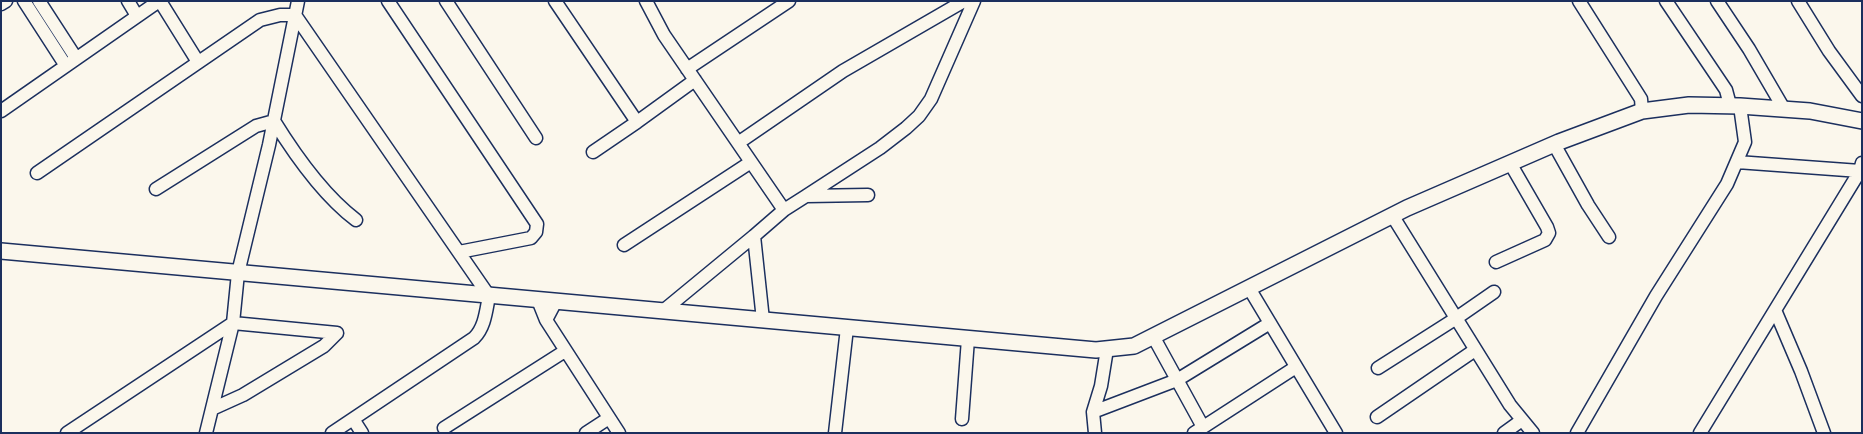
<!DOCTYPE html>
<style>
body{margin:0}
#map{position:relative;width:1863px;height:434px;overflow:hidden;background:#fbf7ec;font-family:"Shantell Sans",sans-serif}
canvas{display:block}
.frame{position:absolute;inset:0;border:2px solid #1b2f5e;pointer-events:none}
</style>
<div id="map">
<canvas width="1863" height="434"></canvas>
<div class="frame"></div>
</div>
<script>
const c = document.querySelector('canvas').getContext('2d');
c.lineJoin = 'round';
function trace(path, color, width, dash) { c.strokeStyle = color; c.lineWidth = width; c.lineCap = dash ? 'butt' : 'round'; c.setLineDash(dash || []); c.stroke(path); }
const minor = new Path2D(`
 M 24,1 L 66,66
 M 39,1 L 76,58
 M 128,1 L 137,16
 M 160,1 L 198,62
 M 388,1 L 537,224 L 536,232 L 531,238 L 459,252
 M 446,1 L 536,138
 M 555,1 L 637,122 L 695,80
 M 646,1 L 664,35 L 784,210
 M 1579,1 L 1641,99 L 1642,111
 M 1666,1 L 1726,90 L 1730,105
 M 1717,1 L 1749,49 L 1784,109
 M 1798,1 L 1829,51 L 1862,96
 M 1,4 L 6,1
 M 295,15 L 489,296 C 486,311 485,327 474,338 L 332,433
 M 687,69 L 789,1
 M 1,111 L 159,1
 M 738,143 L 843,71 L 964,1
 M 1554,144 L 1588,205 L 1609,237
 M 593,152 L 637,122
 M 1737,162 L 1860,171
 M 37,173 L 260,20 L 280,15 L 295,15
 M 156,189 L 256,126 L 274,121 C 295,155 323,195 356,220
 M 806,196 L 880,148 L 906,128 L 919,116 L 931,99 L 974,1
 M 1392,215 L 1510,405 L 1533,433
 M 624,245 L 751,162
 M 1496,262 L 1545,240 L 1549,233 L 1547,227 L 1510,163
 M 1249,288 L 1336,433
 M 538,300 L 546,320 L 556,301
 M 1775,310 L 1801,371 L 1824,433
 M 663,311 L 754,236
 M 546,320 L 619,433
 M 763,320 L 754,236 L 784,210 L 806,196 L 868,195
 M 1153,336 L 1203,427
 M 1378,368 L 1455,319 L 1494,292
 M 212,409 L 243,395 L 324,346 L 337,333
 M 1093,412 L 1177,380 L 1270,323
 M 1377,417 L 1475,350
 M 353,419 L 362,433
 M 962,419 L 968,339
 M 444,428 L 565,351
 M 67,433 L 233,323 L 337,333
 M 206,433 L 233,323 L 238,273 L 269,145 L 298,1
 M 586,433 L 609,418
 M 835,433 L 847,328
 M 1095,433 L 1093,412 L 1101,386 L 1107,349
 M 1194,433 L 1296,367
 M 1504,433 L 1522,420
 M 1577,433 L 1656,296 L 1727,184 L 1745,142 L 1740,106
 M 1700,433 L 1860,171 L 1862,163`);
const tertiary = new Path2D(`
 M 1,251 L 1096,350 L 1134,346 L 1407,208 L 1559,142 L 1642,111 L 1689,105 L 1740,106 L 1810,111 L 1862,121`);
trace(minor, '#1b2f5e', 15);
trace(tertiary, '#1b2f5e', 18);
trace(minor, '#fbf7ec', 12);
trace(tertiary, '#fbf7ec', 15);
</script>
